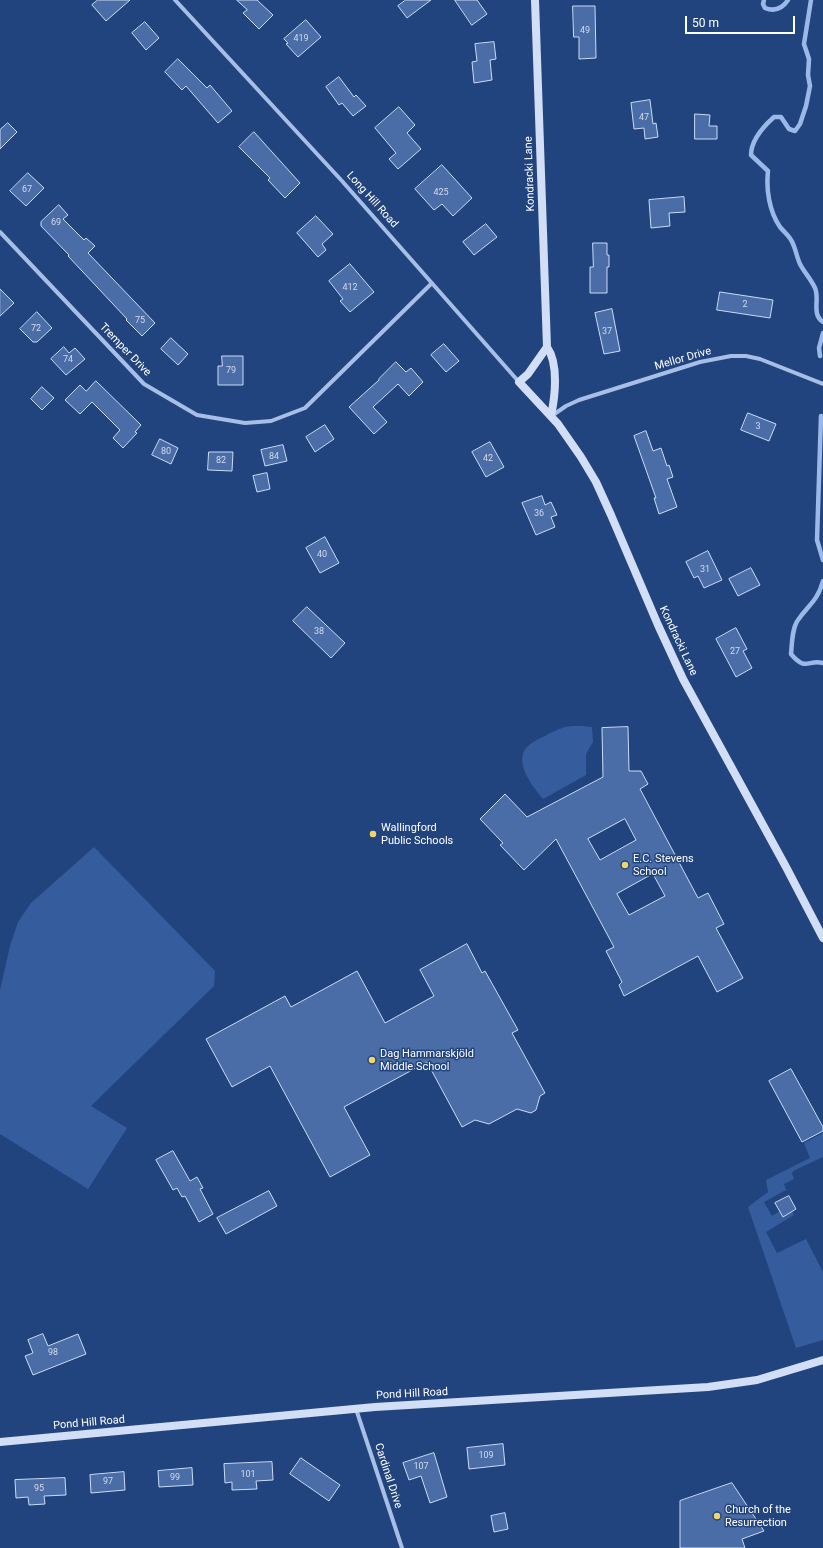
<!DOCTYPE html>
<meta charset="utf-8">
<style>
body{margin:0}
#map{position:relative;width:823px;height:1548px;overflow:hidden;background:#22447e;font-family:Roboto,sans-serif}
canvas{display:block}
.scale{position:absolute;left:685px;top:16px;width:110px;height:18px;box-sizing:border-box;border:2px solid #fff;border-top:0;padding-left:5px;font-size:12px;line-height:14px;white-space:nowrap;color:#fff;-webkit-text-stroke:3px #22447e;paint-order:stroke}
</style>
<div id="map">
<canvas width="823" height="1548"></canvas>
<div class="scale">50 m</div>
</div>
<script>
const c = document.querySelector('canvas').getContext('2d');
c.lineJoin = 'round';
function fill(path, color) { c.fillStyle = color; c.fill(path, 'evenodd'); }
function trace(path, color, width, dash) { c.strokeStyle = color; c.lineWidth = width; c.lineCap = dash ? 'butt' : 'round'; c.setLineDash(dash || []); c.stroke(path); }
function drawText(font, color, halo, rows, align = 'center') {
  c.font = font + ' Roboto,sans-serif'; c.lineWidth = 3; c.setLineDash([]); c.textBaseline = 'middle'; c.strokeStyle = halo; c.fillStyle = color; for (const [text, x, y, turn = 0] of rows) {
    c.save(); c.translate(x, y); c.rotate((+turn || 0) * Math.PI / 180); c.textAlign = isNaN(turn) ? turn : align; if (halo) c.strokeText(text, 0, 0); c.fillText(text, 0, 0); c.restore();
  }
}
const green = new Path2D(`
 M 592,727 L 593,742 L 586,754 L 586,775 L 543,799 C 533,787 513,762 527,747 C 532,742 538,739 545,736 C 550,733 556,730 562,728 C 570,725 583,726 592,727 Z
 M 94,847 L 215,971 L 214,986 L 91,1106 L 127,1128 L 88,1189 L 0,1134 L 0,990 L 10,946 L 18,922 L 31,903 Z
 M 823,1133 L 823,1157 L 793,1171 L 792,1174 L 794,1179 L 784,1184 L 786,1190 L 764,1202 L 772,1216 L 780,1211 L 792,1211 L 794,1215 L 766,1232 L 777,1253 L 806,1239 L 823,1272 L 823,1340 L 796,1348 L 748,1207 L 768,1192 L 766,1180 L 810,1158 L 804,1143 Z`);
const stream = new Path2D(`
 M 764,0 L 763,4 L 765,8 C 775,12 782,9 788,0
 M 811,0 L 804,44 L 809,59 L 808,75 L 810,86 L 806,106 L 800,124 L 795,131 L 789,129 L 781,117 L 774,117 C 764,126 751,141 751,155 L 768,171 C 766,189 769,211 780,227 C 784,232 791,237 793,244 C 796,250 797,258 800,264 C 804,272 811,279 815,288 C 820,299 811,314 823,322
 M 820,356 L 819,348 L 823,333
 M 821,416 L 817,540 L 823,560
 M 823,581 C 817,602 809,604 798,620 C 792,628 792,644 791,654 C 806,672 808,659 823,663`);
const building = new Path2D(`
 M 98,0 L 130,0 L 106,21 L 92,5 Z
 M 237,0 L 257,0 L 273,15 L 259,29 L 243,13 L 247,10 Z
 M 406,0 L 431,0 L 407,18 L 398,6 Z
 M 455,0 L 477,0 L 487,14 L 472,25 Z
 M 573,6 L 595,6 L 596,58 L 579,59 L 579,37 L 574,37 Z
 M 306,20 L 321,37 L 298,57 L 286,44 L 288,43 L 284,39 Z
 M 145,22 L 159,38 L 146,50 L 132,33 Z
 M 494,42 L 496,59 L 490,60 L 492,80 L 474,83 L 472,62 L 477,61 L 475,44 Z
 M 178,59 L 207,88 L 210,85 L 232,111 L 218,123 L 186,86 L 182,90 L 165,72 Z
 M 339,77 L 354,97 L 356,95 L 366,106 L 353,116 L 342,103 L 339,105 L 326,87 Z
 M 650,100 L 653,124 L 656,123 L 658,137 L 645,139 L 644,128 L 634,129 L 631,103 Z
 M 399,107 L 415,125 L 407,133 L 421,149 L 398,169 L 389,159 L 396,153 L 375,128 Z
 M 695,114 L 710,115 L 709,126 L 717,126 L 717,139 L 695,139 Z
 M 8,123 L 17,132 L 0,149 L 0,130 Z
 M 254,132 L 300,183 L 285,198 L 268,180 L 270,178 L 239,147 Z
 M 442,165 L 472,198 L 453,216 L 442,204 L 434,210 L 415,189 Z
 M 28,173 L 44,188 L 26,206 L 10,191 Z
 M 684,197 L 685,212 L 669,213 L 670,226 L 651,228 L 649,200 Z
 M 59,205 L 68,215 L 63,219 L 84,240 L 86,238 L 95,246 L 88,253 L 155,323 L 142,336 L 126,320 L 127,319 L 68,256 L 69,255 L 41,226 L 41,222 Z
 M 316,216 L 333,234 L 322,244 L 326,250 L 318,257 L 297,233 Z
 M 486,224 L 497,237 L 474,255 L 463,242 Z
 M 593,243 L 607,243 L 607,255 L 609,255 L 609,267 L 607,267 L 607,293 L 590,293 L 590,267 L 593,267 Z
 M 350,264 L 374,292 L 350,312 L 340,301 L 343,299 L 329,281 Z
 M 0,289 L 14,303 L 0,316 Z
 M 720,292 L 773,300 L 770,318 L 717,310 Z
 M 612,309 L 620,351 L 604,354 L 595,313 Z
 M 37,312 L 52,328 L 37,342 L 33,342 L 20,329 Z
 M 171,338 L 188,354 L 178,365 L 161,349 Z
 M 444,344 L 459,361 L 446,372 L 431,355 Z
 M 64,347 L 69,353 L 75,348 L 85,359 L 66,375 L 51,359 Z
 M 222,356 L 243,356 L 243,385 L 218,385 L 218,366 L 222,366 Z
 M 396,362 L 406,372 L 411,368 L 423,382 L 409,396 L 398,384 L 373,407 L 387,422 L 374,434 L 349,407 L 379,380 L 379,379 Z
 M 96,381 L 141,425 L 135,432 L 137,433 L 123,448 L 113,438 L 120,430 L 92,402 L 80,414 L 65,400 L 80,385 L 86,391 Z
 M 42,387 L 54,398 L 42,410 L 31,399 Z
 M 748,413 L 776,424 L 769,441 L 741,430 Z
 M 325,425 L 334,439 L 315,452 L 306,437 Z
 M 646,431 L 653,451 L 661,448 L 667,466 L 669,465 L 673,477 L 667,479 L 677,507 L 659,514 L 654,498 L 656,498 L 634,436 Z
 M 160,439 L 178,448 L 171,464 L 152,455 Z
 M 490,442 L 504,467 L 486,477 L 472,452 Z
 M 283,445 L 287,461 L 265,466 L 261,450 Z
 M 209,452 L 233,452 L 232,471 L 208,470 Z
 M 267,473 L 270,489 L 257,492 L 253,476 Z
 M 542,496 L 545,505 L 551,502 L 557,515 L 551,517 L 555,527 L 536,535 L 522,503 Z
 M 325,537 L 339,563 L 320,573 L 306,548 Z
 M 708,551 L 722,580 L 704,588 L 698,576 L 694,578 L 686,562 Z
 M 751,568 L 760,585 L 738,596 L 729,579 Z
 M 307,607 L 345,643 L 331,658 L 293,621 Z
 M 736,628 L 747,649 L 743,651 L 752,668 L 736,677 L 716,639 Z
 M 628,727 L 629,771 L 641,771 L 648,784 L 640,789 L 698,898 L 708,893 L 724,924 L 716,928 L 743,978 L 717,992 L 698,956 L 624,996 L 619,985 L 622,982 L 606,951 L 614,947 L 556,839 L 524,870 L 500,845 L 503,843 L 480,819 L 505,794 L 527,817 L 603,777 L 602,728 ZM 625,819 L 636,840 L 600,860 L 588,839 ZM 653,874 L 665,896 L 629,915 L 617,894 Z
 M 467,944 L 482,973 L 485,971 L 518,1030 L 512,1033 L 545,1093 L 540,1096 L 536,1110 L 531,1113 L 517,1109 L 489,1124 L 475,1120 L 462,1127 L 427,1062 L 344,1107 L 370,1155 L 330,1177 L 270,1066 L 232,1087 L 206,1039 L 285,996 L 291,1007 L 357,971 L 385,1023 L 434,996 L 420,970 Z
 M 791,1069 L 823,1127 L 823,1131 L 802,1142 L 769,1081 Z
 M 173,1151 L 190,1181 L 197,1177 L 203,1188 L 200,1189 L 213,1214 L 199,1222 L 185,1196 L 182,1197 L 177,1188 L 173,1190 L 156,1160 Z
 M 269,1191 L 277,1206 L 226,1234 L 217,1218 Z
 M 789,1196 L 796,1209 L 783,1217 L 775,1203 Z
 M 43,1334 L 48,1346 L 78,1334 L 86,1354 L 33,1375 L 25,1356 L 33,1353 L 28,1340 Z
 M 503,1444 L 505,1465 L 469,1469 L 467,1448 Z
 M 434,1453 L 447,1497 L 430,1503 L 421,1476 L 409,1480 L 403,1463 Z
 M 301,1458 L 340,1485 L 329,1501 L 290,1474 Z
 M 272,1462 L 273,1480 L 256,1481 L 257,1489 L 232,1490 L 232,1482 L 225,1483 L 224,1464 Z
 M 192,1468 L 193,1485 L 159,1487 L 158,1471 Z
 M 124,1472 L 125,1490 L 91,1493 L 90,1475 Z
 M 65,1478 L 66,1495 L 44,1496 L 45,1504 L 29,1505 L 28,1497 L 16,1498 L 15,1480 Z
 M 732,1483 L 764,1531 L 742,1539 L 745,1548 L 680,1548 L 680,1501 Z
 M 505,1513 L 508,1529 L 494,1532 L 491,1516 Z`);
const street = new Path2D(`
 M 175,0 L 342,181 L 519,382
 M 0,232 L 144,384 L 197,415 L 245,423 L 271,421 L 305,408 L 432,283
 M 553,415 L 566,406 L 579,400 L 700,362 L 731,356 L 746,356 L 760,359 L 823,384
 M 356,1409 L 402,1548`);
const secondary = new Path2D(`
 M 535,0 L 547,347 C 559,364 555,397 551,416
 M 547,347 L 528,374 L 519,382 L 558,424 L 581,457 L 596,482 L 611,515 L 658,625 L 683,679 L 786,867 L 823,938
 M 0,1442 L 375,1407 L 708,1387 L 757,1380 L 823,1360`);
const markers = [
 [373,834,4,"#f2d569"],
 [625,865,4,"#f2d569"],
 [372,1060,4,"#f2d569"],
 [717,1516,4,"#f2d569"]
];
const numberNames = [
 ["49",585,31],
 ["419",301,39],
 ["47",644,118],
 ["67",27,190],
 ["425",441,193],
 ["69",56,223],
 ["412",350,288],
 ["2",745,305],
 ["75",140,321],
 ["72",36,329],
 ["37",607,332],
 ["74",68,360],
 ["79",231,371],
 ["3",758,427],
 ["80",166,452],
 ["84",274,457],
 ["42",488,459],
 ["82",221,461],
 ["36",539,514],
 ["40",322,555],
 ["31",705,570],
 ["38",319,632],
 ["27",735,652],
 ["98",53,1353],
 ["109",486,1456],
 ["107",421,1467],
 ["101",248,1475],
 ["99",175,1478],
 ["97",108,1482],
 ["95",39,1489]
];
const streetNames = [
 ["Kondracki Lane",530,174,-92],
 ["Long Hill Road",372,200,48],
 ["Tremper Drive",125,350,46],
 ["Mellor Drive",683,359,-16],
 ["Kondracki Lane",678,641,65],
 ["Pond Hill Road",412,1394,-3],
 ["Pond Hill Road",89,1423,-5],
 ["Cardinal Drive",388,1476,72]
];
const poiNames = [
 ["Wallingford",381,828],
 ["Public Schools",381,841],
 ["E.C. Stevens",633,859],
 ["School",633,872],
 ["Dag Hammarskjöld",380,1054],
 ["Middle School",380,1067],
 ["Church of the",725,1510],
 ["Resurrection",725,1523]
];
fill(green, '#355c9c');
trace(stream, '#9bb9e8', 4.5);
fill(building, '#4b6da7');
trace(building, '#cadbf5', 1);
trace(street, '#a7bfe6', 4);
trace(secondary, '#d1def6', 8);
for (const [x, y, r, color] of markers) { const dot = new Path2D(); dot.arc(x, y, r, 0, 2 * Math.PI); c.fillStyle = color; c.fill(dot); trace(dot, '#22447e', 1.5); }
drawText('9px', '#d2dae9', null, numberNames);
drawText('11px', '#fff', '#22447e', streetNames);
drawText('11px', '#fff', '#22447e', poiNames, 'left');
</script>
